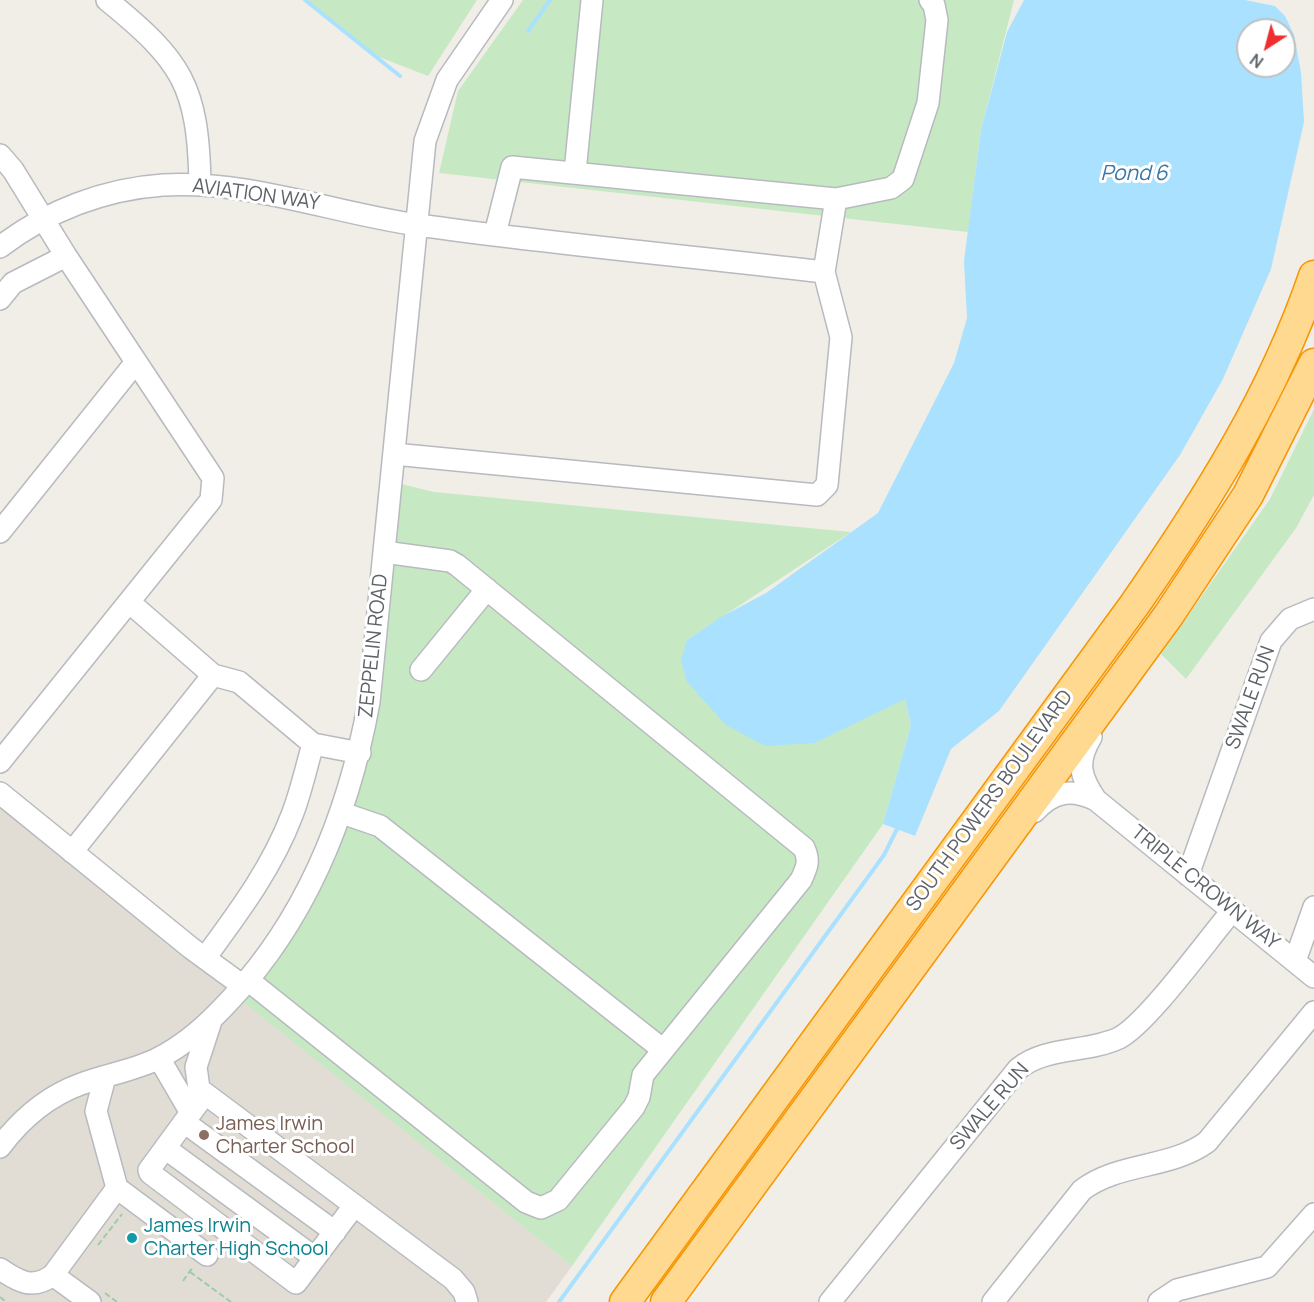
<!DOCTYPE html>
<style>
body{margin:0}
#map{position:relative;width:1314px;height:1302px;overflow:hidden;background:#f1eee7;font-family:Manrope,sans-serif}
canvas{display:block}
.north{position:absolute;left:1236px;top:18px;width:60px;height:60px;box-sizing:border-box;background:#fff;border:2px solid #bfc1c3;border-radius:50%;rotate:216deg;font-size:16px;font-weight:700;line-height:24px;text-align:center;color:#5e6368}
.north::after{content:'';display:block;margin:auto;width:21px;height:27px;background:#f12d2f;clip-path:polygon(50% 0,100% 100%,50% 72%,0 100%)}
</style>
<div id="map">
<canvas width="1314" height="1302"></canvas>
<div class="north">N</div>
</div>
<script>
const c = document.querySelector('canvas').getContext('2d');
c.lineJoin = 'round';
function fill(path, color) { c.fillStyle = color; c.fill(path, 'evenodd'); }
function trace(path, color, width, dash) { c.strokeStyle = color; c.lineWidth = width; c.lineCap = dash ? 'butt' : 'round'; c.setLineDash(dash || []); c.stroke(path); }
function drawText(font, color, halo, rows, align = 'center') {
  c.font = font + ' Manrope,sans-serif'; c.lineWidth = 6; c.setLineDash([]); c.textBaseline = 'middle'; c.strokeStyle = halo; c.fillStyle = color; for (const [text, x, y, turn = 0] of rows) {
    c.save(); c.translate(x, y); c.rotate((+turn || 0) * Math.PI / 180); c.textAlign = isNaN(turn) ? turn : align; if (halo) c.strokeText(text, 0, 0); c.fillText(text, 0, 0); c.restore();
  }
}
const education = new Path2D(`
 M 0,802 L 572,1266 L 546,1302 L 0,1302 Z`);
const green = new Path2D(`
 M 307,0 L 477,0 L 428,76 L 374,55 Z
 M 523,0 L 1014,0 L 981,130 L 968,232 L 439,173 L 458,91 Z
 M 1314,409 L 1314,495 L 1296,528 L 1186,679 L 1161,654 L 1270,499 Z
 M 401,484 L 434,492 L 851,532 L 687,640 L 815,743 L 905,698 L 911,725 L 883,824 L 572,1266 L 245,1003 L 264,960 L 335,831 Z`);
const water = new Path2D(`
 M 1024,0 L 1245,0 L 1275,6 L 1285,16 L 1294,35 L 1301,72 L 1304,122 L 1271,269 L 1223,379 L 1180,455 L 999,711 L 951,749 L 915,836 L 883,824 L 911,725 L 905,699 L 815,743 L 765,746 L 726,725 L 687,682 L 681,660 L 687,640 L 721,617 L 766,593 L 878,513 L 954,363 L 967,318 L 964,261 L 981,130 L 1007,32 ZM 1248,30 L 1284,30 L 1284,66 L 1248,66 Z`);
const stream = new Path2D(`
 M 305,0 L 400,76
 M 528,31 L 550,0
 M 559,1302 L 884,855 L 898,827`);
const path = new Path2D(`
 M 98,1245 L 122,1214
 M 190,1272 L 231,1302
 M 183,1281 L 193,1267
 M 105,1293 L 117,1302
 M 0,1297 L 6,1302`);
const minor = new Path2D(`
 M 107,0 C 182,61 198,85 200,184
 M 0,155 L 13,170 L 66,256 L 213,478 L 211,500 L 0,762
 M 575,172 L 592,0
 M 495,234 L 512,167 L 836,199
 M 0,247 C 47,211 104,189 163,185 C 250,180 333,213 418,225 C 553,244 689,256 824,272 L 841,337 L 827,485 L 817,495 L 394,454
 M 824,272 L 836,199 L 891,188 L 903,179 L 928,103 L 937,20 L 934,5 L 930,0
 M 0,299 L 13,283 L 66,256
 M 0,532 L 136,362
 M 421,670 L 487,589
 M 1091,737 C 1076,762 1080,777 1096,800 L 1314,977
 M 313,744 L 360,753
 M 0,793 L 191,948 L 243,986
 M 1034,812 C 1053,791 1071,788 1096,800
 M 342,813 L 380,826 L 662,1049
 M 72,852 L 213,675 L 129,602
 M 1188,875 L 1271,641 L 1290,619 L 1314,609
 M 205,958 C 238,913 272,868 292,815 C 301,792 306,768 313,744 L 239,682 L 213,675
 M 1295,961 L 1314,907
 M 248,980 L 526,1202 L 541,1208 L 558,1200 L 634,1107 L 639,1097 L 643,1075 L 801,880 C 807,867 810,861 804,848 L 457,565 L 450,561 L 384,552
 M 211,1021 L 196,1067 L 199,1089 L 453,1279 L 464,1292 L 467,1302
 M 159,1058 L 191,1113
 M 105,1077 L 96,1111 L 117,1188 L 207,1255
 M 204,1095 L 149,1170 L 150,1173 L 296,1283 L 354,1206
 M 184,1122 L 335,1232
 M 0,1147 C 21,1119 48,1096 81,1084 C 105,1075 131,1071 155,1060 C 186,1045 209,1023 232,998 C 309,915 349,812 369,702 L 425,141 L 447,80 L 502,0
 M 165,1148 L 315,1258
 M 0,1269 C 19,1282 33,1290 53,1275 L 117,1188
 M 53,1275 L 90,1302
 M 830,1302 L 1018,1069 C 1046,1046 1087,1053 1119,1038 C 1147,1024 1208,939 1232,911
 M 993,1302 L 1082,1190 C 1119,1162 1170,1169 1207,1142 L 1314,1012
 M 1159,1302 L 1177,1290 L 1267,1267 L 1314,1214`);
const highway = new Path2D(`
 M 625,1302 L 1135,604 C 1207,500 1273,396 1314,276
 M 666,1302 L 1168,616 L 1248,495 L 1314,364`);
const markers = [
 [204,1135,6,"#8d6e63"],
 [132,1238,6,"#0f9aa8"]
];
const streetNames = [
 ["AVIATION WAY",256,195,8],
 ["ZEPPELIN ROAD",374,646,-84],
 ["SWALE RUN",1251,698,-70],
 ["SOUTH POWERS BOULEVARD",990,801,-54],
 ["TRIPLE CROWN WAY",1205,888,39],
 ["SWALE RUN",990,1107,-49]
];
const educationNames = [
 ["James Irwin",216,1124],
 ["Charter School",216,1147]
];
const cultureNames = [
 ["James Irwin",144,1226],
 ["Charter High School",144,1249]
];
const waterNames = [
 ["Pond 6",1134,174]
];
fill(education, '#e1ddd5');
fill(green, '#c6e9c3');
fill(water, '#a9e1ff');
trace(stream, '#a9e1ff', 4);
trace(minor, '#b7babe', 24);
trace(highway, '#f89500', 33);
trace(path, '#9ccda6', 2, [6, 3]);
trace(minor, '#fff', 21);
trace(highway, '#ffd990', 30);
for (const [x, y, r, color] of markers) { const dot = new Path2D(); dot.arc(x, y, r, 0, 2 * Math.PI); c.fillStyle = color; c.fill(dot); trace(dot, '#fff', 2); }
drawText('20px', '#5e6368', '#fff', streetNames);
drawText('20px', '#785e54', '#fff', educationNames, 'left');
drawText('20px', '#0d838f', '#fff', cultureNames, 'left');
drawText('italic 21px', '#3a77a5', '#fff', waterNames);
</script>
